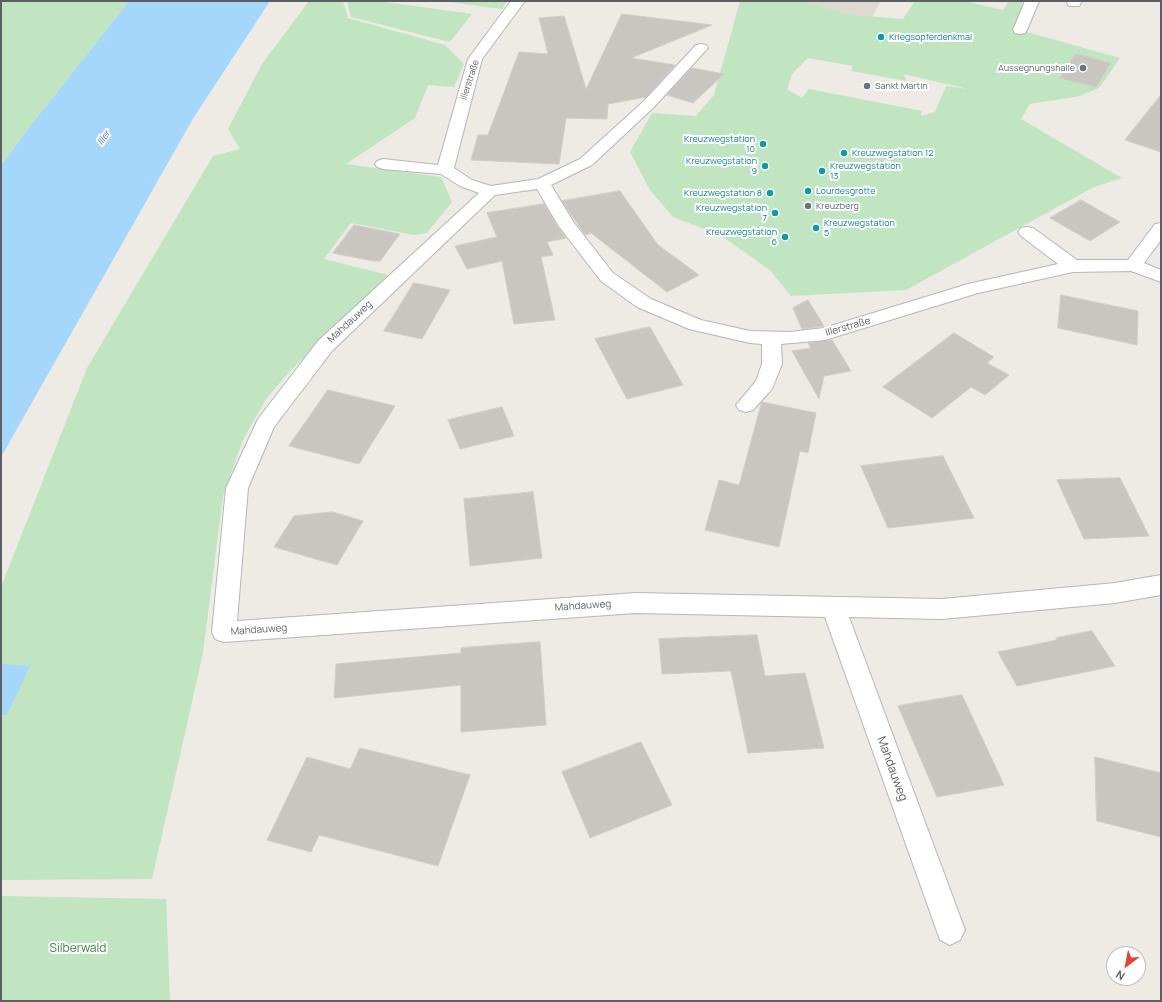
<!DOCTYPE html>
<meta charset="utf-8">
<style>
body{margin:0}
#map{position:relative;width:1162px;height:1002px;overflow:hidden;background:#eeebe4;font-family:Manrope,sans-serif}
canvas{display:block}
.frame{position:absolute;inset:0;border:2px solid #5c5f64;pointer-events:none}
.north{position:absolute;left:1106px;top:946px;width:40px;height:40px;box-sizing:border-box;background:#fff;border:1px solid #bebfc1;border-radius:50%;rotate:212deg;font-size:11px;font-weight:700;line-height:16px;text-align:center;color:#5c5f64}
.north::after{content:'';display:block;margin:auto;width:14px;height:18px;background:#e34235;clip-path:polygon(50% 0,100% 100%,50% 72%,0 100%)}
</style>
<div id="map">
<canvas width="1162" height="1002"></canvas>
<div class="frame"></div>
<div class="north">N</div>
</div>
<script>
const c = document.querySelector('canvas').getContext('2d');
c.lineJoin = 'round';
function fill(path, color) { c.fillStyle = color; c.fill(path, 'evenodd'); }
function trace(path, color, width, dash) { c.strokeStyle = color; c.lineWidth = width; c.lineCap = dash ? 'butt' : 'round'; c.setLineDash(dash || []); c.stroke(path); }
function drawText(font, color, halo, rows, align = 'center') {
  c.font = font + ' Manrope,sans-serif'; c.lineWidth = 4; c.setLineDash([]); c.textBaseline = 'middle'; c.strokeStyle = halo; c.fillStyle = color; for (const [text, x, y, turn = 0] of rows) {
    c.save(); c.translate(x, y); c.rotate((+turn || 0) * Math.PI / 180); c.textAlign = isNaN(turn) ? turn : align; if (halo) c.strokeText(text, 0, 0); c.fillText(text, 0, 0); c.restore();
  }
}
const education = new Path2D(`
 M 803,1 L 881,1 L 872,17 L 854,15 Z`);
const green = new Path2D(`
 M 1,1 L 129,1 L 31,125 L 1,166 Z
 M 309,1 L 343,1 L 348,18 L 445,45 L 464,64 L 454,87 L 428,85 L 415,118 L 346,164 L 441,177 L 452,202 L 427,233 L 414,235 L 351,223 L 324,259 L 388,275 L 290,371 L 266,399 L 243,440 L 223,496 L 203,653 L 152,879 L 1,880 L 1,587 L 87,368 L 213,156 L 240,149 L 228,129 L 262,64 Z
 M 347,1 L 378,1 L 472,14 L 450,42 L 351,17 Z
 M 442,1 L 507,1 L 502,9 Z
 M 740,1 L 803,1 L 854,15 L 903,19 L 915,1 L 965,1 L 1003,10 L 1009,1 L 1023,1 L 1016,29 L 1120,58 L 1099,88 L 1080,96 L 1030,104 L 1021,119 L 1122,178 L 1094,187 L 906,290 L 791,296 L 770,270 L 720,235 L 673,217 L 650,190 L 630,152 L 652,113 L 696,116 L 714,95 ZM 808,58 L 853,66 L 851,71 L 907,81 L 903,74 L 968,89 L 946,86 L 935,112 L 921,116 L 922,111 L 809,89 L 802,98 L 787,89 L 792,74 Z
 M 1,896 L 166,899 L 170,1001 L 1,1001 Z`);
const water = new Path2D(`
 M 129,1 L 270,1 L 194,117 L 1,457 L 1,166 L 31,125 Z
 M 1,664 L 30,666 L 7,715 L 1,715 Z`);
const building = new Path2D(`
 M 622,14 L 712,25 L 631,58 L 675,65 L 646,97 L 608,104 L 607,119 L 566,118 L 559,164 L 471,160 L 478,135 L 488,135 L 519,52 L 548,54 L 539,18 L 564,16 L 586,89 Z
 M 1076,54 L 1111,63 L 1096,87 L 1060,78 Z
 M 692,68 L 724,74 L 693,103 L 667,95 Z
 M 1161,95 L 1161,152 L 1125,140 Z
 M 620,191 L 658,245 L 699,275 L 667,292 L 591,233 L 585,235 L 562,201 Z
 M 1081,200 L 1120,222 L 1090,241 L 1050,218 Z
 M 544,204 L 557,226 L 566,238 L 547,242 L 553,255 L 541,257 L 555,320 L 514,324 L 502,261 L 467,269 L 455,246 L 497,237 L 487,213 Z
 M 354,225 L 400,234 L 380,261 L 373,261 L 333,253 Z
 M 414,283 L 450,290 L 422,339 L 384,331 Z
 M 1061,295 L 1138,311 L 1137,345 L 1058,328 Z
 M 808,300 L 824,326 L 802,329 L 793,308 Z
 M 650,327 L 683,385 L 627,399 L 595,339 Z
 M 954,333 L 994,357 L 987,363 L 1009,375 L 985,395 L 971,387 L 932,418 L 883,387 Z
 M 832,340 L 851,371 L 824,376 L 819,399 L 792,351 L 811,348 L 808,343 Z
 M 328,390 L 395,406 L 359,464 L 289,446 Z
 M 762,402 L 816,413 L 808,453 L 800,451 L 779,547 L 705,530 L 719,480 L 739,485 Z
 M 502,407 L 514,436 L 460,449 L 448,420 Z
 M 943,456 L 974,518 L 888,528 L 861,466 Z
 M 1120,478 L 1149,536 L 1084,539 L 1057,480 Z
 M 533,492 L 542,558 L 470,566 L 464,499 Z
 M 333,512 L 363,521 L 337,565 L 274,547 L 294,516 Z
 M 1092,631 L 1115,666 L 1017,686 L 998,652 L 1057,640 L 1056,638 Z
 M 757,635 L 765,676 L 805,673 L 824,748 L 748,753 L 731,671 L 662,674 L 659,639 Z
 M 540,642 L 546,725 L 461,732 L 461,685 L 334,698 L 336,664 L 461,653 L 461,648 Z
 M 962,695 L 1004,785 L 937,797 L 898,706 Z
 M 641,742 L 672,805 L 590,838 L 562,772 Z
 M 360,748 L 470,775 L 438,866 L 319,835 L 311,852 L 267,840 L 307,757 L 350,769 Z
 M 1095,757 L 1161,773 L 1161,837 L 1097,821 Z`);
const minor = new Path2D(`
 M 511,1 L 525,1 L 482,59 L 454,168 L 472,180 L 491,186 L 538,179 L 580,159 L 644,101 L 696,45 L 701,44 L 706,45 L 708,48 L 654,107 L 592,165 L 551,185 L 574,223 L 613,273 L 651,299 L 701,320 L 750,331 L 790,332 L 824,328 L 968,284 L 1058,264 L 1021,236 L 1018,232 L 1021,228 L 1027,227 L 1033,228 L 1077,260 L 1128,260 L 1155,224 L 1161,223 L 1161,240 L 1144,263 L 1161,270 L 1161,282 L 1131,271 L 1073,272 L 978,293 L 825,340 L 781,344 L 782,364 L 772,389 L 753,410 L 746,412 L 739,410 L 736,405 L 756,381 L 762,364 L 762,344 L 750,343 L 689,329 L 637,307 L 601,281 L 558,225 L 537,189 L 495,195 L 332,351 L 274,427 L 248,488 L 237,621 L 636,593 L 942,599 L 1115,583 L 1161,575 L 1161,595 L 1115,603 L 942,619 L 849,617 L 965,930 L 960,940 L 950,945 L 940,940 L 825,617 L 636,613 L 224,642 L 215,639 L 212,632 L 226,488 L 258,419 L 318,341 L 479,193 L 460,186 L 441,174 L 383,169 L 377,167 L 375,164 L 377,161 L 383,159 L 438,165 L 468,59 Z
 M 1025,1 L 1039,1 L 1027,30 L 1025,33 L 1020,34 L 1015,33 L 1013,30 Z
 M 1068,1 L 1082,1 L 1079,6 L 1069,6 L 1067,3 Z`);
const markers = [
 [881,37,4,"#0f9aa8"],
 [1083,68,4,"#6b7280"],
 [867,86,4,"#6b7280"],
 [763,144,4,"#0f9aa8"],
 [844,153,4,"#0f9aa8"],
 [765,166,4,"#0f9aa8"],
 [822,171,4,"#0f9aa8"],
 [808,191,4,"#0f9aa8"],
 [770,193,4,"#0f9aa8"],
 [808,206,4,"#6b7280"],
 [775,213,4,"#0f9aa8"],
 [816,228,4,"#0f9aa8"],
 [785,237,4,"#0f9aa8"]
];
const farCulturenames = [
 ["Kriegsopferdenkmal",889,37],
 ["Kreuzwegstation",755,139,"right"],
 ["10",755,149,"right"],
 ["Kreuzwegstation 12",852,153],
 ["Kreuzwegstation",757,161,"right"],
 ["9",757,171,"right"],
 ["Kreuzwegstation",830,166],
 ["13",830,176],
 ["Lourdesgrotte",816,191],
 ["Kreuzwegstation 8",762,193,"right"],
 ["Kreuzwegstation",767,208,"right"],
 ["7",767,218,"right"],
 ["Kreuzwegstation",824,223],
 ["5",824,233],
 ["Kreuzwegstation",777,232,"right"],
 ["6",777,242,"right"]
];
const farWorshipnames = [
 ["Aussegnungshalle",1075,68,"right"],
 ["Sankt Martin",875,86],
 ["Kreuzberg",816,206]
];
const farStreetnames = [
 ["Illerstraße",470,80,-72]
];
const farWaternames = [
 ["Iller",104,138,-55]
];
const streetNames = [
 ["Mahdauweg",350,322,-43],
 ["Illerstraße",848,327,-16],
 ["Mahdauweg",583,606,-4],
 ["Mahdauweg",259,630,-4]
];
const nearStreetnames = [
 ["Mahdauweg",892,769,70]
];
const nearParknames = [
 ["Silberwald",78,949]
];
fill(education, '#dedad2');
fill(green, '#c1e4c1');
fill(water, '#a5d6fc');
fill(building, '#c9c6c1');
trace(building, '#d2cdc2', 1);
trace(minor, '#b4b6ba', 2);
fill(minor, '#fff');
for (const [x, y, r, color] of markers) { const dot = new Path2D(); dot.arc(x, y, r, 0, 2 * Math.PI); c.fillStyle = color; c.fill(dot); trace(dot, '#fff', 1.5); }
drawText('9px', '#0d838f', '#fff', farCulturenames, 'left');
drawText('9px', '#5b616d', '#fff', farWorshipnames, 'left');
drawText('9px', '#5c5f64', '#fff', farStreetnames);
drawText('italic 9px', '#4377ae', '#fff', farWaternames);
drawText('10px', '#5c5f64', '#fff', streetNames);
drawText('12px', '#5c5f64', '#fff', nearStreetnames);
drawText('12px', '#39863c', '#fff', nearParknames);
</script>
